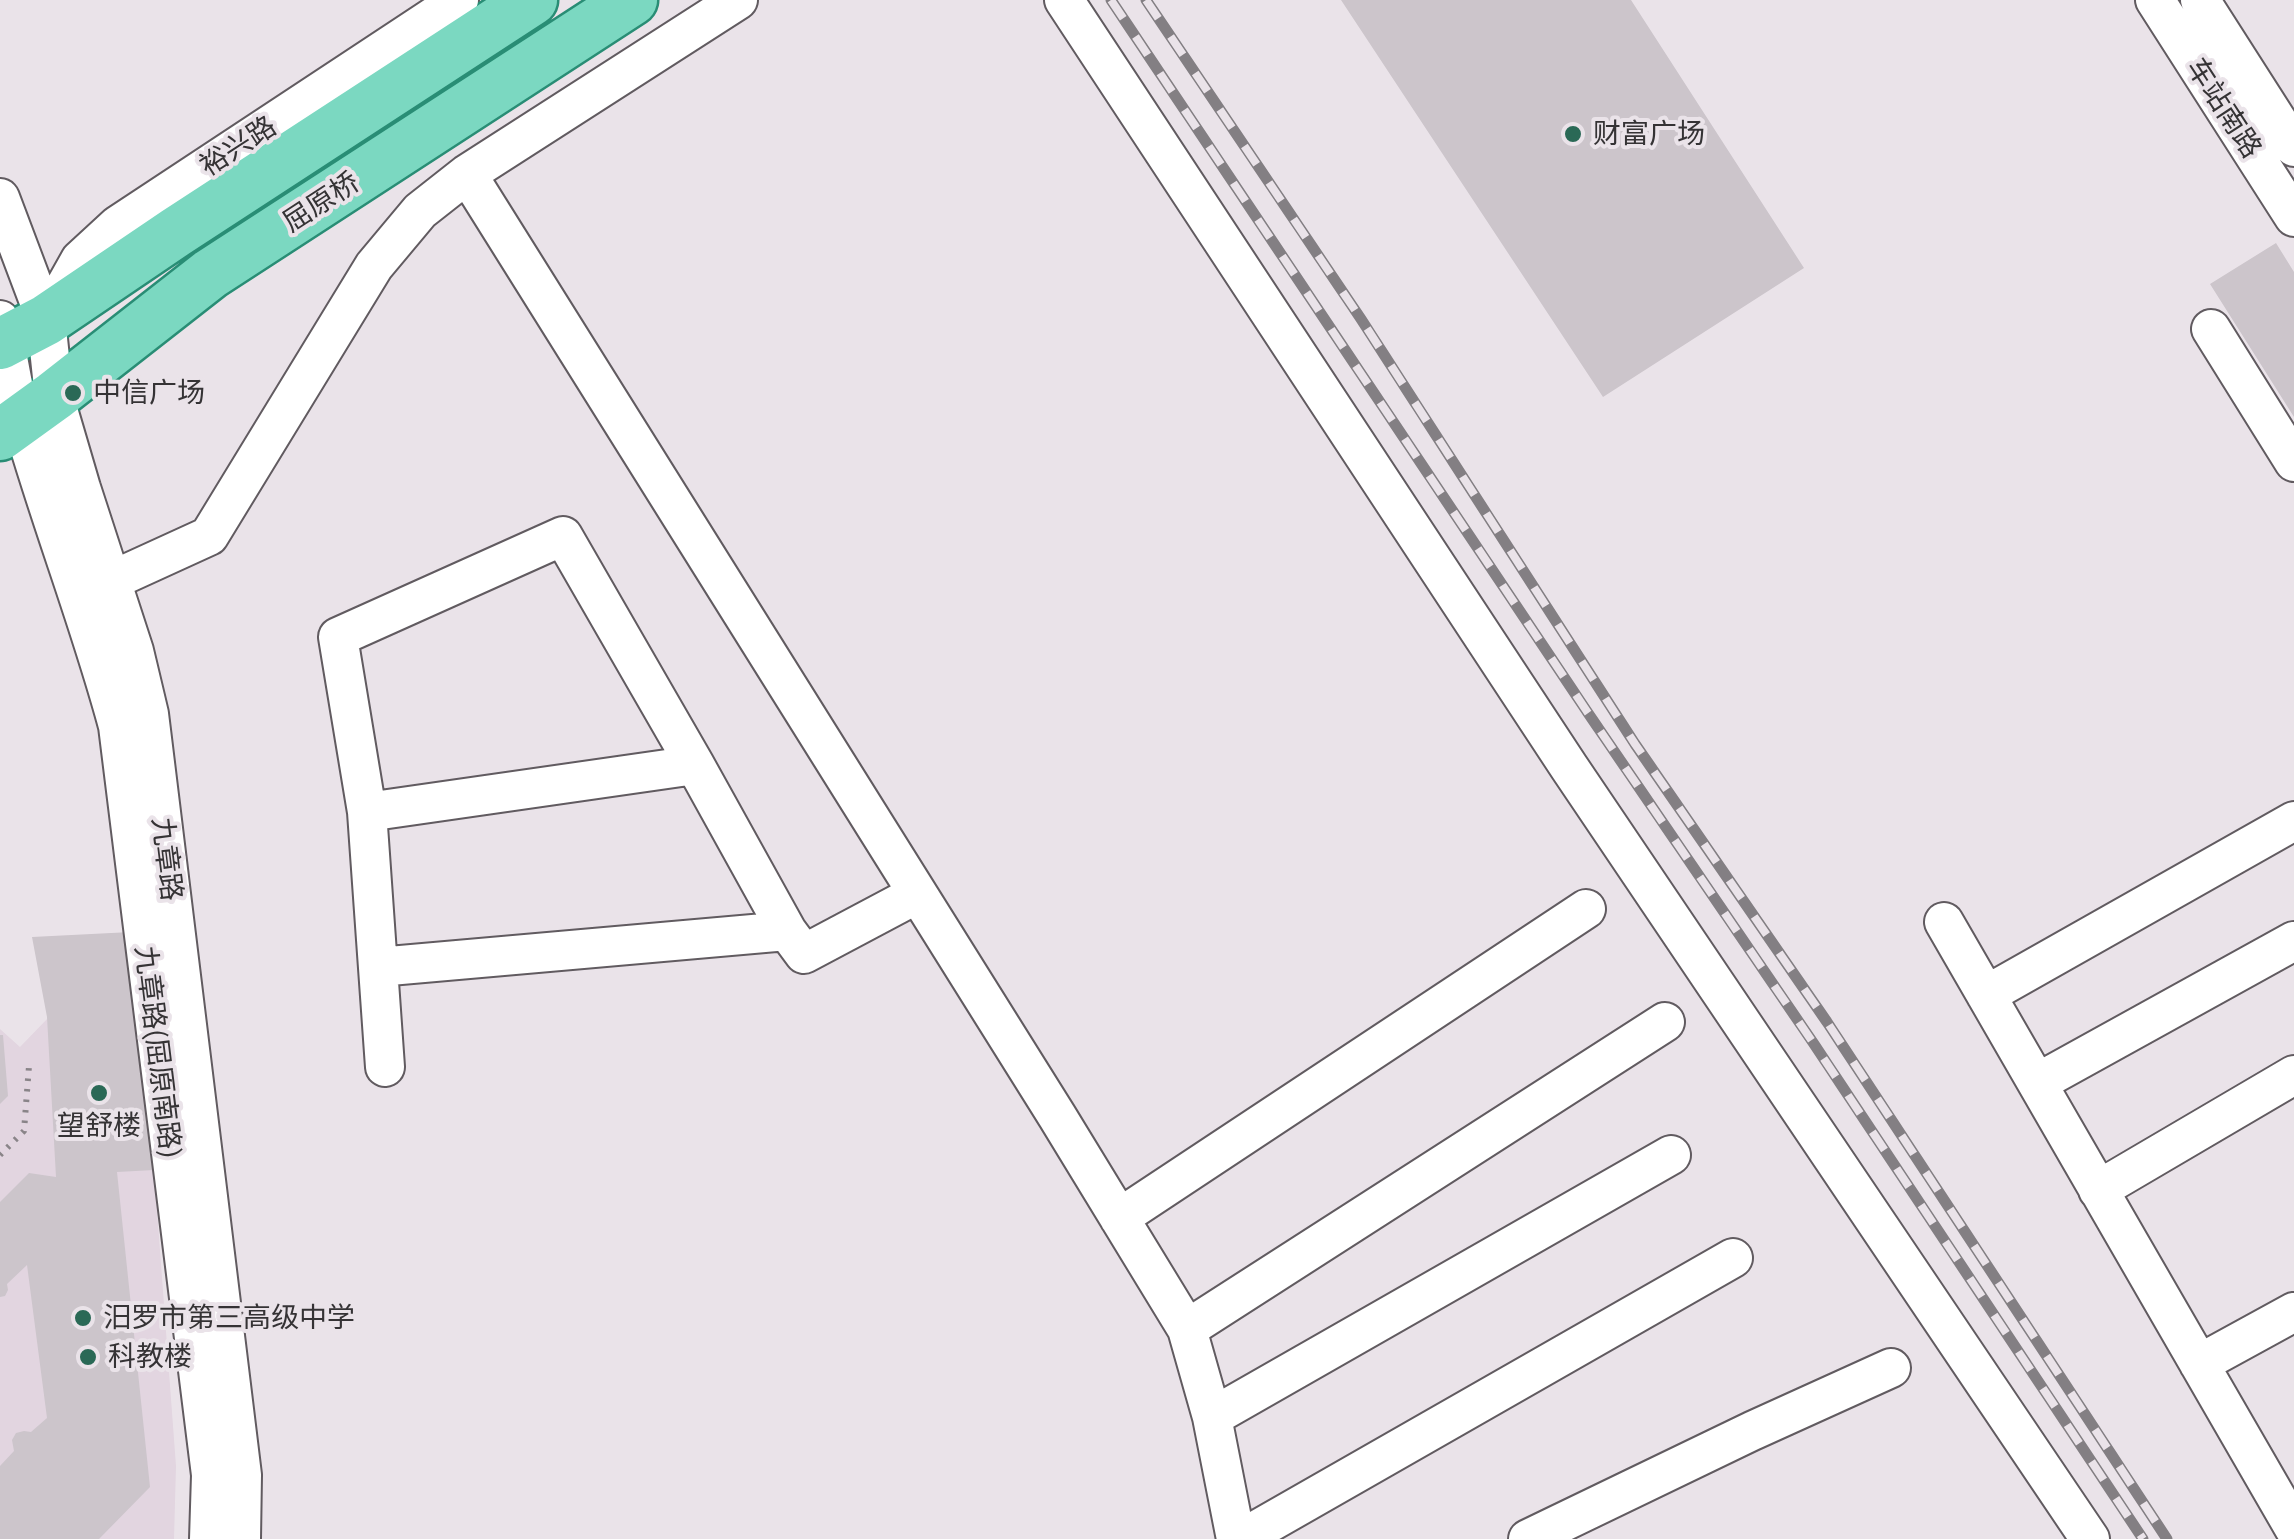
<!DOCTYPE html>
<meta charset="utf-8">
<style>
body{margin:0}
canvas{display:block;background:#eae3e9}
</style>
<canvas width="2294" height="1539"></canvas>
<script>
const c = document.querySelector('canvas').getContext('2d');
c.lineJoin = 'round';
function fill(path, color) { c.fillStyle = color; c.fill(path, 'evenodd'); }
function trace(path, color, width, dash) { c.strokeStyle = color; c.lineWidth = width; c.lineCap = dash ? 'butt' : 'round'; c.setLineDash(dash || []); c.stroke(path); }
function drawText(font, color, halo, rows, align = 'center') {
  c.font = font + ' Ubuntu,"Noto Sans SC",sans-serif'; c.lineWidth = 8; c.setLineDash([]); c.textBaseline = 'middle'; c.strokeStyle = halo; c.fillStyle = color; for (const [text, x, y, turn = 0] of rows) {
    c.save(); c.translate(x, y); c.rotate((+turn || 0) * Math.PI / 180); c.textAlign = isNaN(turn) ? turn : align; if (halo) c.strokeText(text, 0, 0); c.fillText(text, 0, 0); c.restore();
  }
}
const built = new Path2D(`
 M 131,932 L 154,1170 L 176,1466 L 174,1539 L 0,1539 L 0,1029 L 20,1047 Z`);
const building = new Path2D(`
 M 1341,0 L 1631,0 L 1804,268 L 1603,397 Z
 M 2276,243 L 2294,272 L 2294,417 L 2210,284 Z
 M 131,932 L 154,1170 L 117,1172 L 150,1487 L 99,1539 L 0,1539 L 0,1466 L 14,1451 L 12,1440 L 16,1433 L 24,1431 L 31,1432 L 47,1418 L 27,1265 L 7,1284 L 8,1290 L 5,1296 L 0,1297 L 0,1202 L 29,1173 L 56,1177 L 47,1017 L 32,937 Z
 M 0,1035 L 3,1035 L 8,1096 L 0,1104 Z`);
const path = new Path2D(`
 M 0,1155 L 24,1131 L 29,1066`);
const minor = new Path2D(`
 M 1064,0 L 1569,767 L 2090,1539
 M 2155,0 L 2294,217
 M 2200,0 L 2294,147
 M 467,174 L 1057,1116 L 1187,1329 L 1212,1417 L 1236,1539
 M 0,198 L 46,320 L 54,396 L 81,488 L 134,651 L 149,714 L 242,1475 L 241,1539
 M 49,315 L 80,260 L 118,225 L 459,0
 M 0,320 C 9,354 12,391 23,425 C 52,526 91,625 118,726 L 211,1475 L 209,1539
 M 2211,329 L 2294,462
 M 93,589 L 209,536 L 374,266 L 420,211 L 467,174 L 738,0
 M 367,812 L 695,765
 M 1944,922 L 2294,1528
 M 378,967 L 787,931
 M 1986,995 L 2294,821
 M 385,1067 L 367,812 L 338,637 L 563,536 L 695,765 L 787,931 L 804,954 L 917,894
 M 2037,1083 L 2294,941
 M 2098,1190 L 2294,1075
 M 1119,1218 L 1586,909
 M 1187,1329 L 1665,1022
 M 2199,1364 L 2294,1312
 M 1212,1417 L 1671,1155
 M 1241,1539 L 1733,1258
 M 1528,1539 L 1752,1431 L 1891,1368`);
const major = new Path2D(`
 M 0,344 L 46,320 L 176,232 L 532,0
 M 0,435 L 54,396 L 210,274 L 632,0`);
const rail = new Path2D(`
 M 1111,0 L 1588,713 L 1814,1044 L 2143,1539
 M 1146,0 L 1361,319 L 1635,744 L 1827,1022 L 2167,1539`);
const markers = [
 [1573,134,10,"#2a6956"],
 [73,393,10,"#2a6956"],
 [99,1093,10,"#2a6956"],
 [83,1318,10,"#2a6956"],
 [88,1357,10,"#2a6956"]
];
const streetNames = [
 ["车站南路",2224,108,57],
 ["裕兴路",238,146,-33],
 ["屈原桥",321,202,-33],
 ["九章路",167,859,83],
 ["九章路(屈原南路)",158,1052,83]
];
const poiNames = [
 ["财富广场",1593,134],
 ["中信广场",93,393],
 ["望舒楼",99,1126,"center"],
 ["汨罗市第三高级中学",103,1318],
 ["科教楼",108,1357]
];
fill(built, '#e2d5e0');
fill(building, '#ccc5cb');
trace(minor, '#615b60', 42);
trace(major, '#298d75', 55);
trace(path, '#898488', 6, [2.5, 8]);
trace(minor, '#fff', 38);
trace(major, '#7bd8c1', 50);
trace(rail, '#837f83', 11);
trace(rail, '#eae3e9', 8, [22]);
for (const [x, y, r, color] of markers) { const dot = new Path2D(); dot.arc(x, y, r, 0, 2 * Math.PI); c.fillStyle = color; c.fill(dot); trace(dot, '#eae3e9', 4); }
drawText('28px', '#353335', '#eae3e9', streetNames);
drawText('28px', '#353335', '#eae3e9', poiNames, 'left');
</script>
